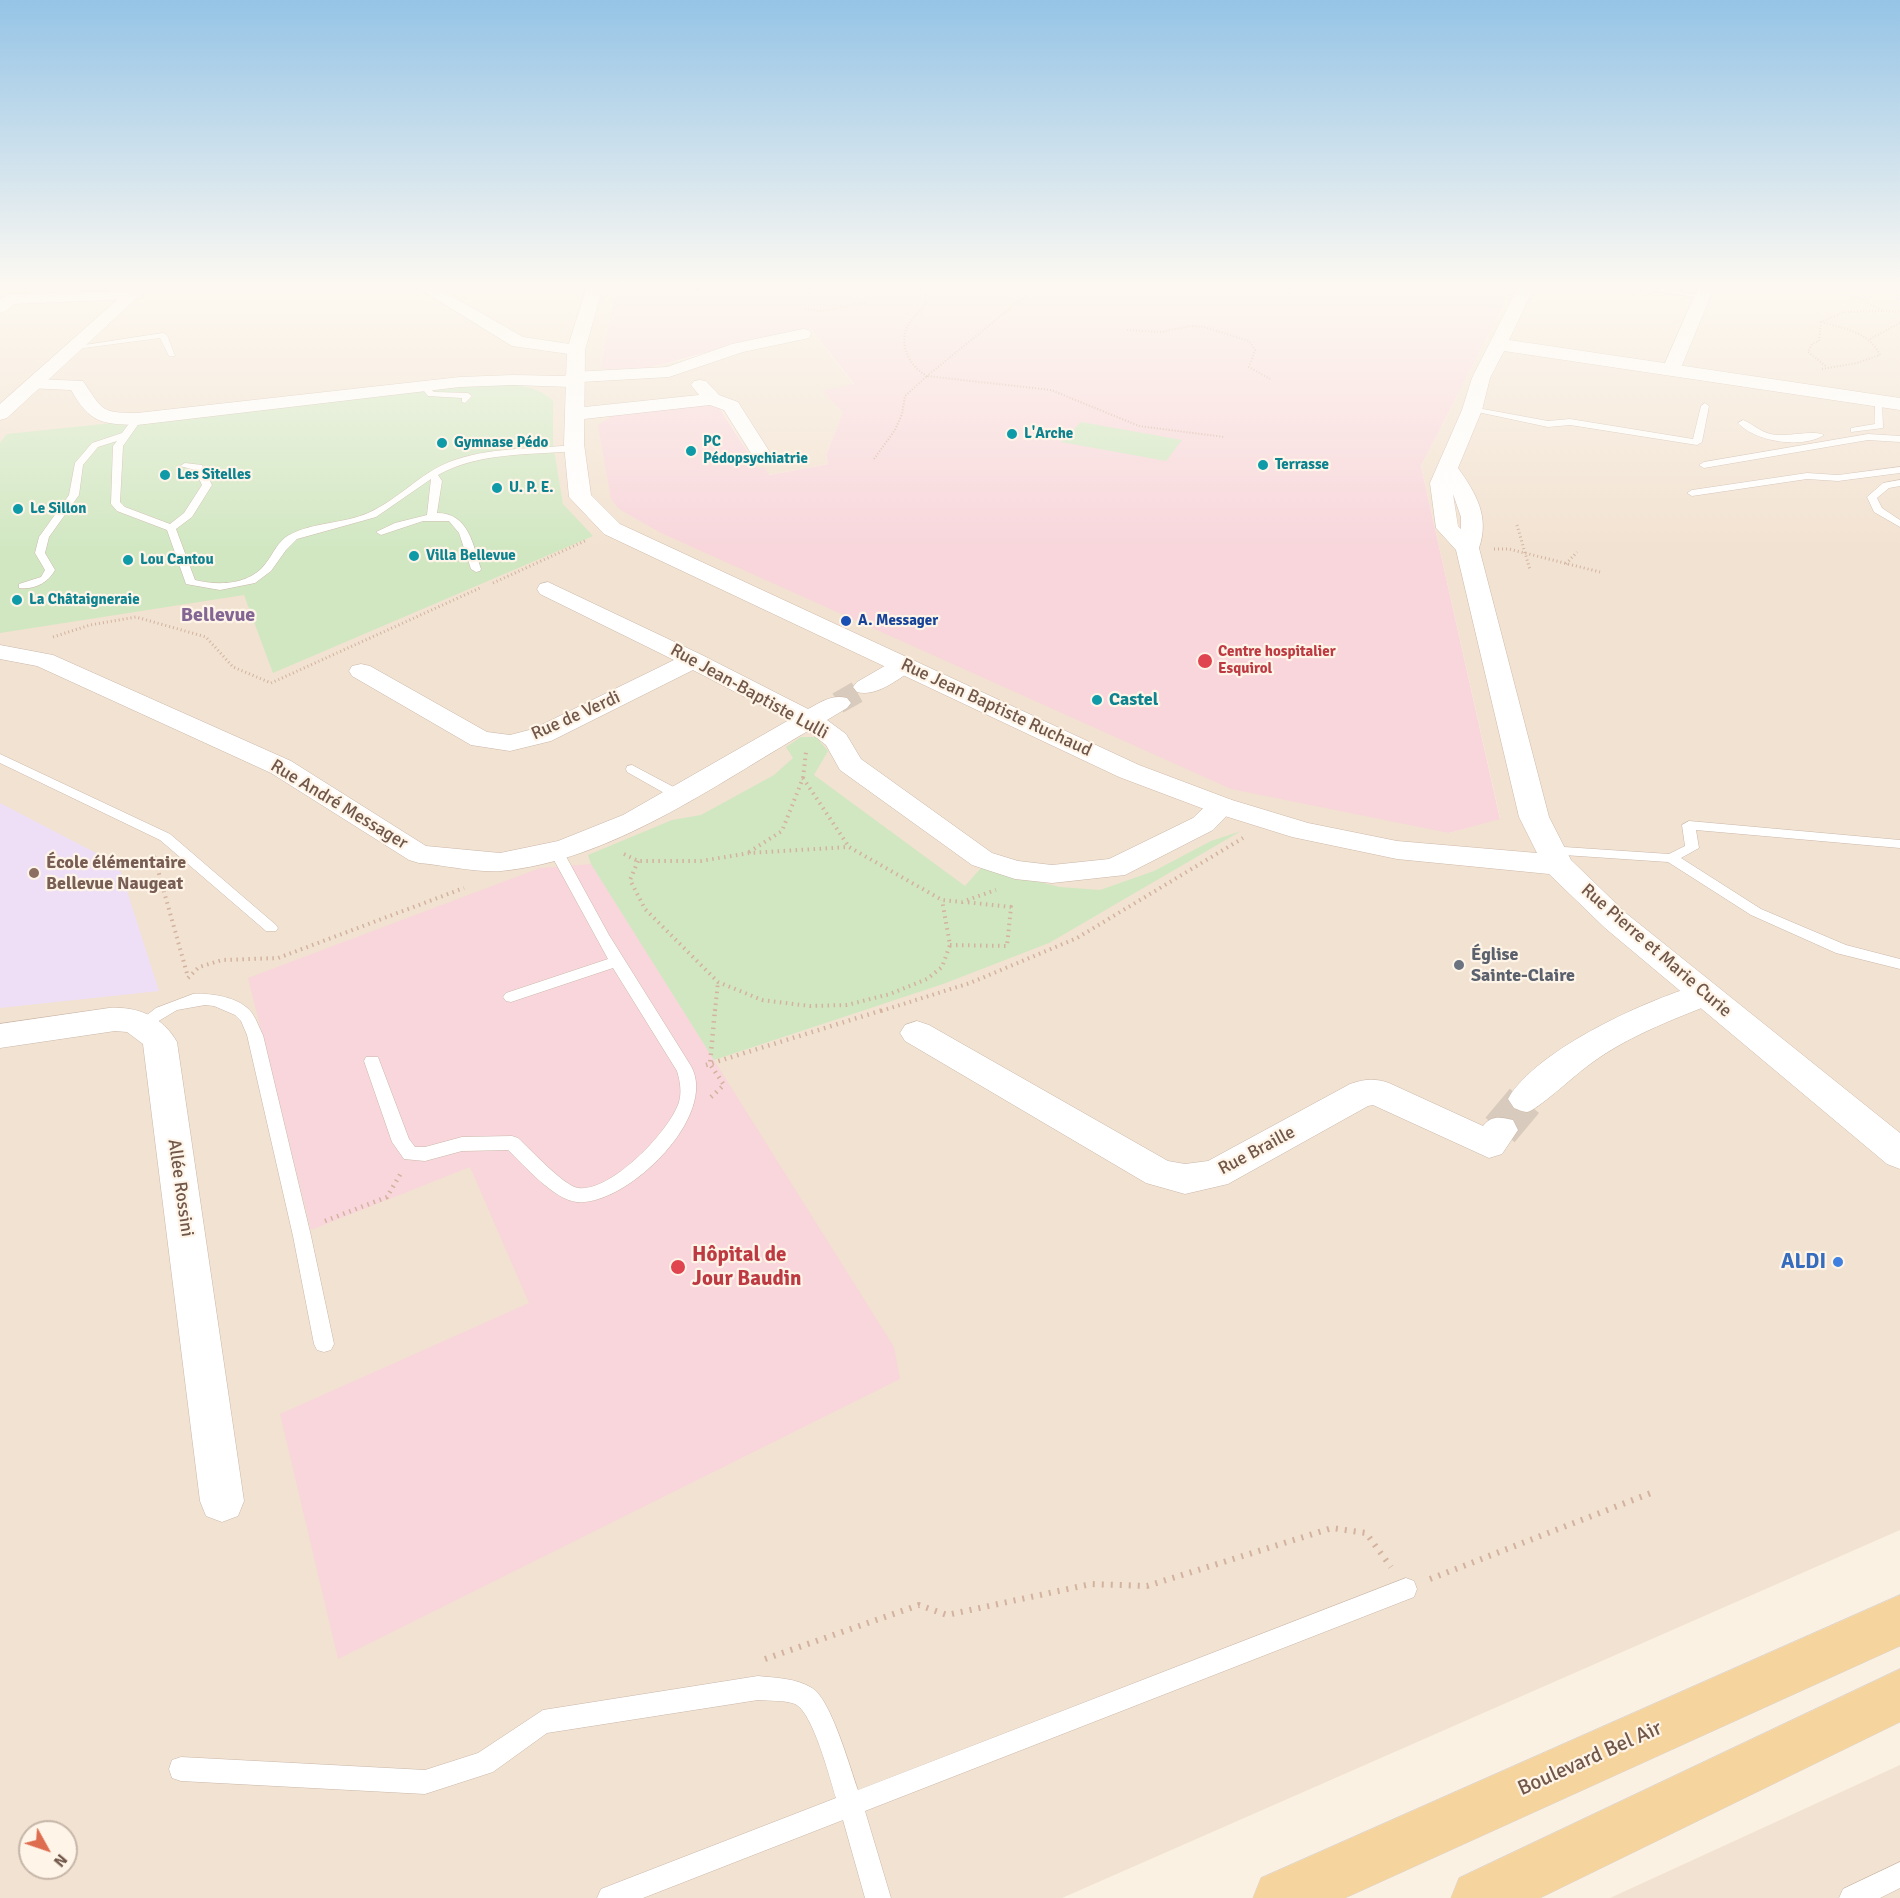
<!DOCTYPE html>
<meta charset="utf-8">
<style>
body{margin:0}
#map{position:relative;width:1900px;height:1898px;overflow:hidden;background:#fbf1e2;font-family:Signika,sans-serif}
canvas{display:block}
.north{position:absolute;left:18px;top:1820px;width:60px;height:60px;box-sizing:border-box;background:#fef5e8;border:2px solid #c6b6a9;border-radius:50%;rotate:130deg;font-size:16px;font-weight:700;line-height:24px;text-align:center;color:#71574a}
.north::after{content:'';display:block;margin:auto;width:21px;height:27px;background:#de6c4e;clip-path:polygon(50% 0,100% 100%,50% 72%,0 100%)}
</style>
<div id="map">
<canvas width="1900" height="1898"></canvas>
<div class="north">N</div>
</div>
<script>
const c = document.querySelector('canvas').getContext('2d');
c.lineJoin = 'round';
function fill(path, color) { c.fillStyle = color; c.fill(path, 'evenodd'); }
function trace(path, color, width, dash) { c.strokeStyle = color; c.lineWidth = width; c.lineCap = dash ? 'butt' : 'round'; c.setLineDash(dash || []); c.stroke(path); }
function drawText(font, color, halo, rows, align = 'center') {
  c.font = font + ' Signika,sans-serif'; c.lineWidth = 4.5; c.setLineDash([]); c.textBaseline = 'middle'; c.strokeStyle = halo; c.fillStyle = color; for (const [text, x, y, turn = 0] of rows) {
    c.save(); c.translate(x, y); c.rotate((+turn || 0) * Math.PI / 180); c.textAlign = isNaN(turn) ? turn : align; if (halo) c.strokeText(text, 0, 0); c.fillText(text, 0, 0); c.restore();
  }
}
const residential = new Path2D(`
 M 0,283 L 617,283 L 600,367 L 637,371 L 781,335 L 811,329 L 854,385 L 826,455 L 828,464 L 768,475 L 758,468 L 720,407 L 615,414 L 1449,833 L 1500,818 L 1421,466 L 1515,283 L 1900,283 L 1900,1530 L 1062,1898 L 0,1898 ZM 30,1832 L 66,1832 L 66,1868 L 30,1868 Z
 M 1900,1765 L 1900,1898 L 1610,1898 Z`);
const education = new Path2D(`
 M 0,803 L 100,855 L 121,872 L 159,991 L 0,1008 Z`);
const medical = new Path2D(`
 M 617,283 L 1515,283 L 1421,466 L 1500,819 L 1449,833 L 1231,789 L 661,533 L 619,509 L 611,499 L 598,425 L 615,414 L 706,404 L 719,407 L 758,468 L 764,467 L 769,475 L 828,464 L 826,455 L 843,412 L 822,391 L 854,384 L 811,329 L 750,341 L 637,371 L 617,371 L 600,367 Z
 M 591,864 L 894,1347 L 900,1379 L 338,1659 L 280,1414 L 529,1303 L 470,1167 L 311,1230 L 248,978 L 540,868 Z`);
const green = new Path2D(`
 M 487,384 C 511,385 535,383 553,401 L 553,444 L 563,504 L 593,536 L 273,673 L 244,595 L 0,633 L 0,443 L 7,434 Z
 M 1081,422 L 1182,440 L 1166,461 L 1061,442 Z
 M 801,737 L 816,737 L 828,751 L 814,775 L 965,886 L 981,868 L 1060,887 L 1100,890 L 1154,871 L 1211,841 L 1241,831 L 1049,943 L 943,984 L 714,1060 L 591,864 L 588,855 L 672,820 L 701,815 L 774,775 L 793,758 L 786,747 Z`);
const streetTunnelFar1 = new Path2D(`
 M 838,703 L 866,687`);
const streetTunnel = new Path2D(`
 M 1500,1130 L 1526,1099`);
const pathFar4 = new Path2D(`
 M 711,283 L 697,290 L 735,283
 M 780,283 L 832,291
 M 925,283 L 926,303 C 922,311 915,315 910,322 C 897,341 908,366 927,376 L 1040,284
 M 1276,283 L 1292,288
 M 805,309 L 821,311 L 867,302
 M 1883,311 L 1900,312
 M 1821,322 L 1819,341 L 1812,344 L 1808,352 L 1827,367
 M 1127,330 L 1161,332 L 1191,326 L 1204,327 L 1249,341 L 1255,350 L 1249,367 L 1270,379
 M 1870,339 L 1900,323
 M 1822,369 L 1857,363 L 1880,355 C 1869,332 1843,328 1821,322 L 1844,312 L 1883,311 L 1854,296 L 1855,290 L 1868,283
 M 874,459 L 895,430 L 902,414 L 905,396 L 927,376 L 1051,390 L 1139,426 L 1224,437`);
const pathFar3 = new Path2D(`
 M 1517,525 L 1530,570
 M 1494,549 L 1509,549 L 1600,572
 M 1566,564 L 1577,552
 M 493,583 L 587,540
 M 53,637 L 90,625 L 136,617 L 206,637 L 233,667 L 271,683 L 480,588`);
const pathFar2 = new Path2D(`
 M 803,778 L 806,752
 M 749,852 L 782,831 L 803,778 L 849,847
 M 624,854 L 638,861 L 701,861 L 749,853 L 849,847 L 942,900 L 962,902 L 996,890
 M 154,856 L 188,977
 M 638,861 L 630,880 L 645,909 L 718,982 L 762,1000 L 810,1006 L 847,1005 L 890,994 L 927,979 L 942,967 L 950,945 L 942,900
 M 950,945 L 1007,946 L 1011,907 L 965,902
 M 188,978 L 199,967 L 222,960 L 278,958 L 464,888
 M 715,1011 L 718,982
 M 881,1011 L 970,983 L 1077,938 L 1243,838`);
const pathFar1 = new Path2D(`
 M 706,1065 L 886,1009
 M 711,1097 L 724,1085 L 710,1064 L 715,1009
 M 325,1221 L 387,1197 L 401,1173`);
const path = new Path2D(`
 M 1430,1579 L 1656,1491
 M 765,1659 L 919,1605 L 947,1615 L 1091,1584 L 1147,1586 L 1332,1528 L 1366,1533 L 1391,1567`);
const lane = new Path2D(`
 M 1600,283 L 1619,283 L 1706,296 L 1702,298 Z
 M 163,333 L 167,335 L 175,356 L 169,356 L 160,338 L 76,349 L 72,347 Z
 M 424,383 L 434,392 L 468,393 L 472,396 L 465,403 L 462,402 L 462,398 L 428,396 L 420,386 Z
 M 1875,399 L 1882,401 L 1883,428 L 1851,432 L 1851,428 L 1875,424 Z
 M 1705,403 L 1709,406 L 1702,442 L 1697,445 L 1570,425 L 1548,427 L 1468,410 L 1472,407 L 1548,421 L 1570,419 L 1693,439 L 1701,406 Z
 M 137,416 L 142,419 L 123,446 L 120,502 L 125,507 L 170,524 L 184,513 L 202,485 L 195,470 L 180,466 L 185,463 L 202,465 L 212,485 L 192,517 L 176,529 L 195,580 C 219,586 250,585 266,563 C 273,554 278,541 289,535 C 313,522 343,524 368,513 C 398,500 419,474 449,462 C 488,447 533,449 575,445 L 580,448 L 575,451 C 530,455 479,452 438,475 L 442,481 L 437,513 C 469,513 473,545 481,569 L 480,571 L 476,572 L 471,569 L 459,533 L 449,521 L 423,521 L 381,535 L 376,532 L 395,523 L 427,515 L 431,479 L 376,517 L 297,539 L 286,550 L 271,571 L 255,583 L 220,590 L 186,584 L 167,530 L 117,511 L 111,504 L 113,446 L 117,441 L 98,447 L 83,465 L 79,495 L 49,537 L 45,553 L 55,570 C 48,583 34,590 19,588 L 19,584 L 41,577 L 45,570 L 35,553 L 39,537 L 69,495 L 75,463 L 92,443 L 122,433 L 134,417 Z
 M 1743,420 C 1755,425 1762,434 1777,435 C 1789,436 1816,430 1824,435 C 1803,449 1755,442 1738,423 Z
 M 1868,434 L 1900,436 L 1900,442 L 1868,440 L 1704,468 L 1699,465 L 1704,462 Z
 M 1900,467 L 1900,473 L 1838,481 L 1807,479 L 1692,496 L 1687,493 L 1692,490 L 1807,473 L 1838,475 Z
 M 1900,480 L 1900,486 L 1889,488 L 1877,498 L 1882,508 L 1900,520 L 1900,527 L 1874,512 L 1867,497 L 1883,483 Z
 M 0,754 L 170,834 L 276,925 L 278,928 L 276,931 L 266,931 L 160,840 L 0,763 Z
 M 632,765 L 683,792 L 685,795 L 678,799 L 673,798 L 627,772 L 626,769 L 627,766 Z
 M 1689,821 L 1900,840 L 1900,848 L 1696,830 L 1699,848 L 1681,858 L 1761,909 L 1846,945 L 1900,959 L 1900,969 L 1836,953 L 1751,915 L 1668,862 L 1549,854 L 1542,850 L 1549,846 L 1669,854 L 1685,846 L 1682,825 Z
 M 556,847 L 563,851 L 609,935 L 691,1066 C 719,1116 627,1206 577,1202 C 554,1200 524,1165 508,1150 L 462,1151 L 425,1161 L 404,1159 L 392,1142 L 364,1061 L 366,1057 L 378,1057 L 409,1139 L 415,1147 L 425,1147 L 462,1137 L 512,1136 L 518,1138 C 530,1149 564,1186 578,1188 C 610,1193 670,1131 679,1102 C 682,1092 680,1081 677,1071 L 613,968 L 511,1002 L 506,1001 L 503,997 L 506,993 L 608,959 L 549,851 Z
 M 193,994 C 212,993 240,997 252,1013 C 257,1020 259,1028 263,1035 L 311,1236 L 334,1344 L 331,1350 L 324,1352 L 317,1350 L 314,1344 L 293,1236 L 247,1035 L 241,1021 L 235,1015 L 214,1006 L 205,1005 L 177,1010 L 142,1031 L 136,1029 L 134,1025 L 156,1008 Z
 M 1406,1578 L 1414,1581 L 1417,1589 L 1414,1597 L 865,1811 L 891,1898 L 865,1898 L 843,1820 L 643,1898 L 597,1898 L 601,1889 L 836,1798 C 830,1779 813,1712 795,1704 C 784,1700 770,1701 758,1700 L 547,1733 L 493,1772 L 425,1794 L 181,1781 L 172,1778 L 169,1769 L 172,1760 L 181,1757 L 425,1770 L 478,1753 L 543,1710 L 758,1676 C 776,1678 796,1678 812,1688 C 831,1699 850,1768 858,1790 Z
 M 1900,1862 L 1900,1888 L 1880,1898 L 1839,1898 L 1843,1889 Z`);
const street = new Path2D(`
 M 410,283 L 429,283 L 523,337 L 576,345 L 582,346 L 585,350 L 582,354 L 576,355 L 512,346 Z
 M 1700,283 L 1716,283 L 1680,370 L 1677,374 L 1665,374 L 1662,370 Z
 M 129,291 L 135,293 L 137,296 L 135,299 L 14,304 L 6,311 L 0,313 L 0,299 L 10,294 Z
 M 803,329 L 809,330 L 811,334 L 809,338 L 743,352 L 669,377 L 581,382 L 578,386 L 572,387 L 513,385 L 460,387 L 137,425 C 101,424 90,423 71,390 L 28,388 L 25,384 L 28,380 L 34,379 L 83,381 C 103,410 100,413 137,413 L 460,377 L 513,375 L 564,376 L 573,372 L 667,367 L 732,344 Z
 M 700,380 L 706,381 L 719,395 L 738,402 L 771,454 L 768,458 L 754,458 L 724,410 L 710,405 L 575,420 L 568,418 L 566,414 L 568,410 L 575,408 L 699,395 L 691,385 L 694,381 Z
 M 548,582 L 702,655 L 808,709 C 821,702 832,694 847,698 L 851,703 L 847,708 L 827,720 L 846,734 L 861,759 L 992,853 L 1018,861 L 1052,865 L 1109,859 L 1193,818 L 1212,800 L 1222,798 L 1232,800 L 1236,806 L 1213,830 L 1125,875 L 1052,883 L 1015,879 L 972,865 L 840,770 L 826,745 L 808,731 C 715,785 610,861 501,871 C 478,873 443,865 419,863 L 409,860 L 271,773 L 37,666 L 0,659 L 0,645 L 53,655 L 291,761 L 426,846 L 500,853 L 558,841 L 623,815 L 789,720 L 693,670 L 551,741 L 510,751 L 471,745 L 352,676 L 349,671 L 352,666 L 361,664 L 370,666 L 487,732 L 510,735 L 533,729 L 674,660 L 540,594 L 537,589 L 540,584 Z
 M 904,658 L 913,660 L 916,665 L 913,670 C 896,680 877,697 857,692 L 853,687 L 857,682 L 895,660 Z
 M 1705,983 L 1717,986 L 1721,994 L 1717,1002 C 1671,1020 1623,1038 1585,1068 C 1574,1076 1536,1111 1527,1112 C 1523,1112 1517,1109 1514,1108 L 1508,1099 C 1536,1049 1650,998 1705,983 Z
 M 109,1008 C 138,1006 163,1017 177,1042 L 244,1501 L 238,1516 L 222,1522 L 206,1516 L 200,1501 L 143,1044 L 127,1032 L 115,1031 L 0,1048 L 0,1024 Z
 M 917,1021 L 929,1025 L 1168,1161 L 1185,1164 L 1208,1161 L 1350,1084 C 1364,1079 1375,1078 1389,1083 L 1483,1126 C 1491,1115 1501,1117 1513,1120 L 1518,1130 L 1502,1154 L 1489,1158 L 1373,1105 L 1368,1106 L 1228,1184 L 1185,1194 L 1146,1183 L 905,1041 L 900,1033 L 905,1025 Z`);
const secondary = new Path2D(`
 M 136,283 L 153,283 L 7,418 L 0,420 L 0,404 Z
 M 588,283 L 604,283 L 585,350 L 584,444 L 591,495 L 620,524 L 1139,765 L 1232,800 L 1308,823 L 1397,841 L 1537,853 L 1519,817 L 1456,550 L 1436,528 L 1430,483 L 1462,410 L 1472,378 L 1520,283 L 1536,283 L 1509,340 L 1900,398 L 1900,410 L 1504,351 L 1490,378 L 1482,410 L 1458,468 C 1476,493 1490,517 1479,548 L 1549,817 L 1571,860 L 1627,914 L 1900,1133 L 1900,1169 L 1887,1164 L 1605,928 L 1549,874 L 1397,859 L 1292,837 L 1212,812 L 1119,777 L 604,534 L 569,497 L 564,444 L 567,350 ZM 1453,494 L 1461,517 L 1461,529 L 1458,526 Z`);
const primary = new Path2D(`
 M 1900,1595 L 1900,1646 L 1345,1898 L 1253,1898 L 1261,1878 Z
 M 1900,1669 L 1900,1722 L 1540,1898 L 1451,1898 L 1459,1878 Z`);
const markers = [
 [1012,434,6,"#0f9aa8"],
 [442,443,6,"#0f9aa8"],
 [691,451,6,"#0f9aa8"],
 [1263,465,6,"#0f9aa8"],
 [165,475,6,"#0f9aa8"],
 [497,488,6,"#0f9aa8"],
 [18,509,6,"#0f9aa8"],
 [414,556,6,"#0f9aa8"],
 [128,560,6,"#0f9aa8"],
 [17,600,6,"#0f9aa8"],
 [846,621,6,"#1a4fb4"],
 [1205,661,8,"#e0444e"],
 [1097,700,6,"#0f9aa8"],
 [34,873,6,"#8d6e63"],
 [1459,965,6,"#6b7280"],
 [1838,1262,6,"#3f7fe0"],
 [678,1267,8,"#e0444e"]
];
const farCulturenames = [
 ["L'Arche",1024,434],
 ["PC",703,442],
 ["Pédopsychiatrie",703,459],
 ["Gymnase Pédo",454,443],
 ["Terrasse",1275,465],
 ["Les Sitelles",177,475],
 ["U. P. E.",509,488],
 ["Le Sillon",30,509],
 ["Villa Bellevue",426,556],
 ["Lou Cantou",140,560],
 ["La Châtaigneraie",29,600]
];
const farTransitnames = [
 ["A. Messager",858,621]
];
const farHealthnames = [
 ["Centre hospitalier",1218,652],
 ["Esquirol",1218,669]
];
const streetNames = [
 ["Rue Jean-Baptiste Lulli",749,692,29],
 ["Rue Jean Baptiste Ruchaud",996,708,25],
 ["Rue de Verdi",576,716,-24],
 ["Rue André Messager",339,805,31],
 ["Rue Pierre et Marie Curie",1656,951,41],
 ["Rue Braille",1257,1151,-28],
 ["Allée Rossini",180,1188,82]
];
const cultureNames = [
 ["Castel",1109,700]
];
const educationNames = [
 ["École élémentaire",46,863],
 ["Bellevue Naugeat",46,884]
];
const worshipNames = [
 ["Église",1471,955],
 ["Sainte-Claire",1471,976]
];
const farDistrictnames = [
 ["Bellevue",218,616]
];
const nearHealthnames = [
 ["Hôpital de",692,1255],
 ["Jour Baudin",692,1279]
];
const nearShopnames = [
 ["ALDI",1826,1262]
];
const nearStreetnames = [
 ["Boulevard Bel Air",1590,1759,-24]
];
fill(residential, '#f2e2d1');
fill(education, '#eedff7');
fill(medical, '#f8d6db');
fill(green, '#d1e7c2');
trace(streetTunnelFar1, '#d8cabc', 22, [22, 11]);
trace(streetTunnel, '#d8cabc', 38, [38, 19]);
trace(lane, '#cbb8aa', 1);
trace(street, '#cbb8aa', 1);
trace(secondary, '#d0baaa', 1);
trace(primary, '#dad3d0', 1);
trace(pathFar4, '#d3b29f', 2, [1, 2]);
trace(pathFar3, '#d3b29f', 3, [1, 3]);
trace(pathFar2, '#d3b29f', 4, [1.5, 4.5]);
trace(pathFar1, '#d3b29f', 4.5, [1.5, 5]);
trace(path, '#d3b29f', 6, [2, 7]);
fill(lane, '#fff');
fill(street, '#fff');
fill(secondary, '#fff');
fill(primary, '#f6d49e');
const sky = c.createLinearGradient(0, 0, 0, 549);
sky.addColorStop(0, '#95c4e6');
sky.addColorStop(0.52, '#fdf9f2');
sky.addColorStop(1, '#fdf9f200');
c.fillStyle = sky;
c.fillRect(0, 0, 1900, 549);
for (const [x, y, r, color] of markers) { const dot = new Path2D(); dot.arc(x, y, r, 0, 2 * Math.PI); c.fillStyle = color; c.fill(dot); trace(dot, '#fef5e8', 2); }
drawText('bold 15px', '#0d838f', '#fef5e8', farCulturenames, 'left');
drawText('bold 15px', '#164399', '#fef5e8', farTransitnames, 'left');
drawText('bold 15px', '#be3a42', '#fef5e8', farHealthnames, 'left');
drawText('18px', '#71574a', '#fef5e8', streetNames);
drawText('bold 18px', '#0d838f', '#fef5e8', cultureNames, 'left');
drawText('bold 18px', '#785e54', '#fef5e8', educationNames, 'left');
drawText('bold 18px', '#5b616d', '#fef5e8', worshipNames, 'left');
drawText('bold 20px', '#846694', '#fef5e8', farDistrictnames);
drawText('bold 21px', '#be3a42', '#fef5e8', nearHealthnames, 'left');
drawText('bold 21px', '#366cbe', '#fef5e8', nearShopnames, 'right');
drawText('21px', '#71574a', '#fef5e8', nearStreetnames);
</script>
